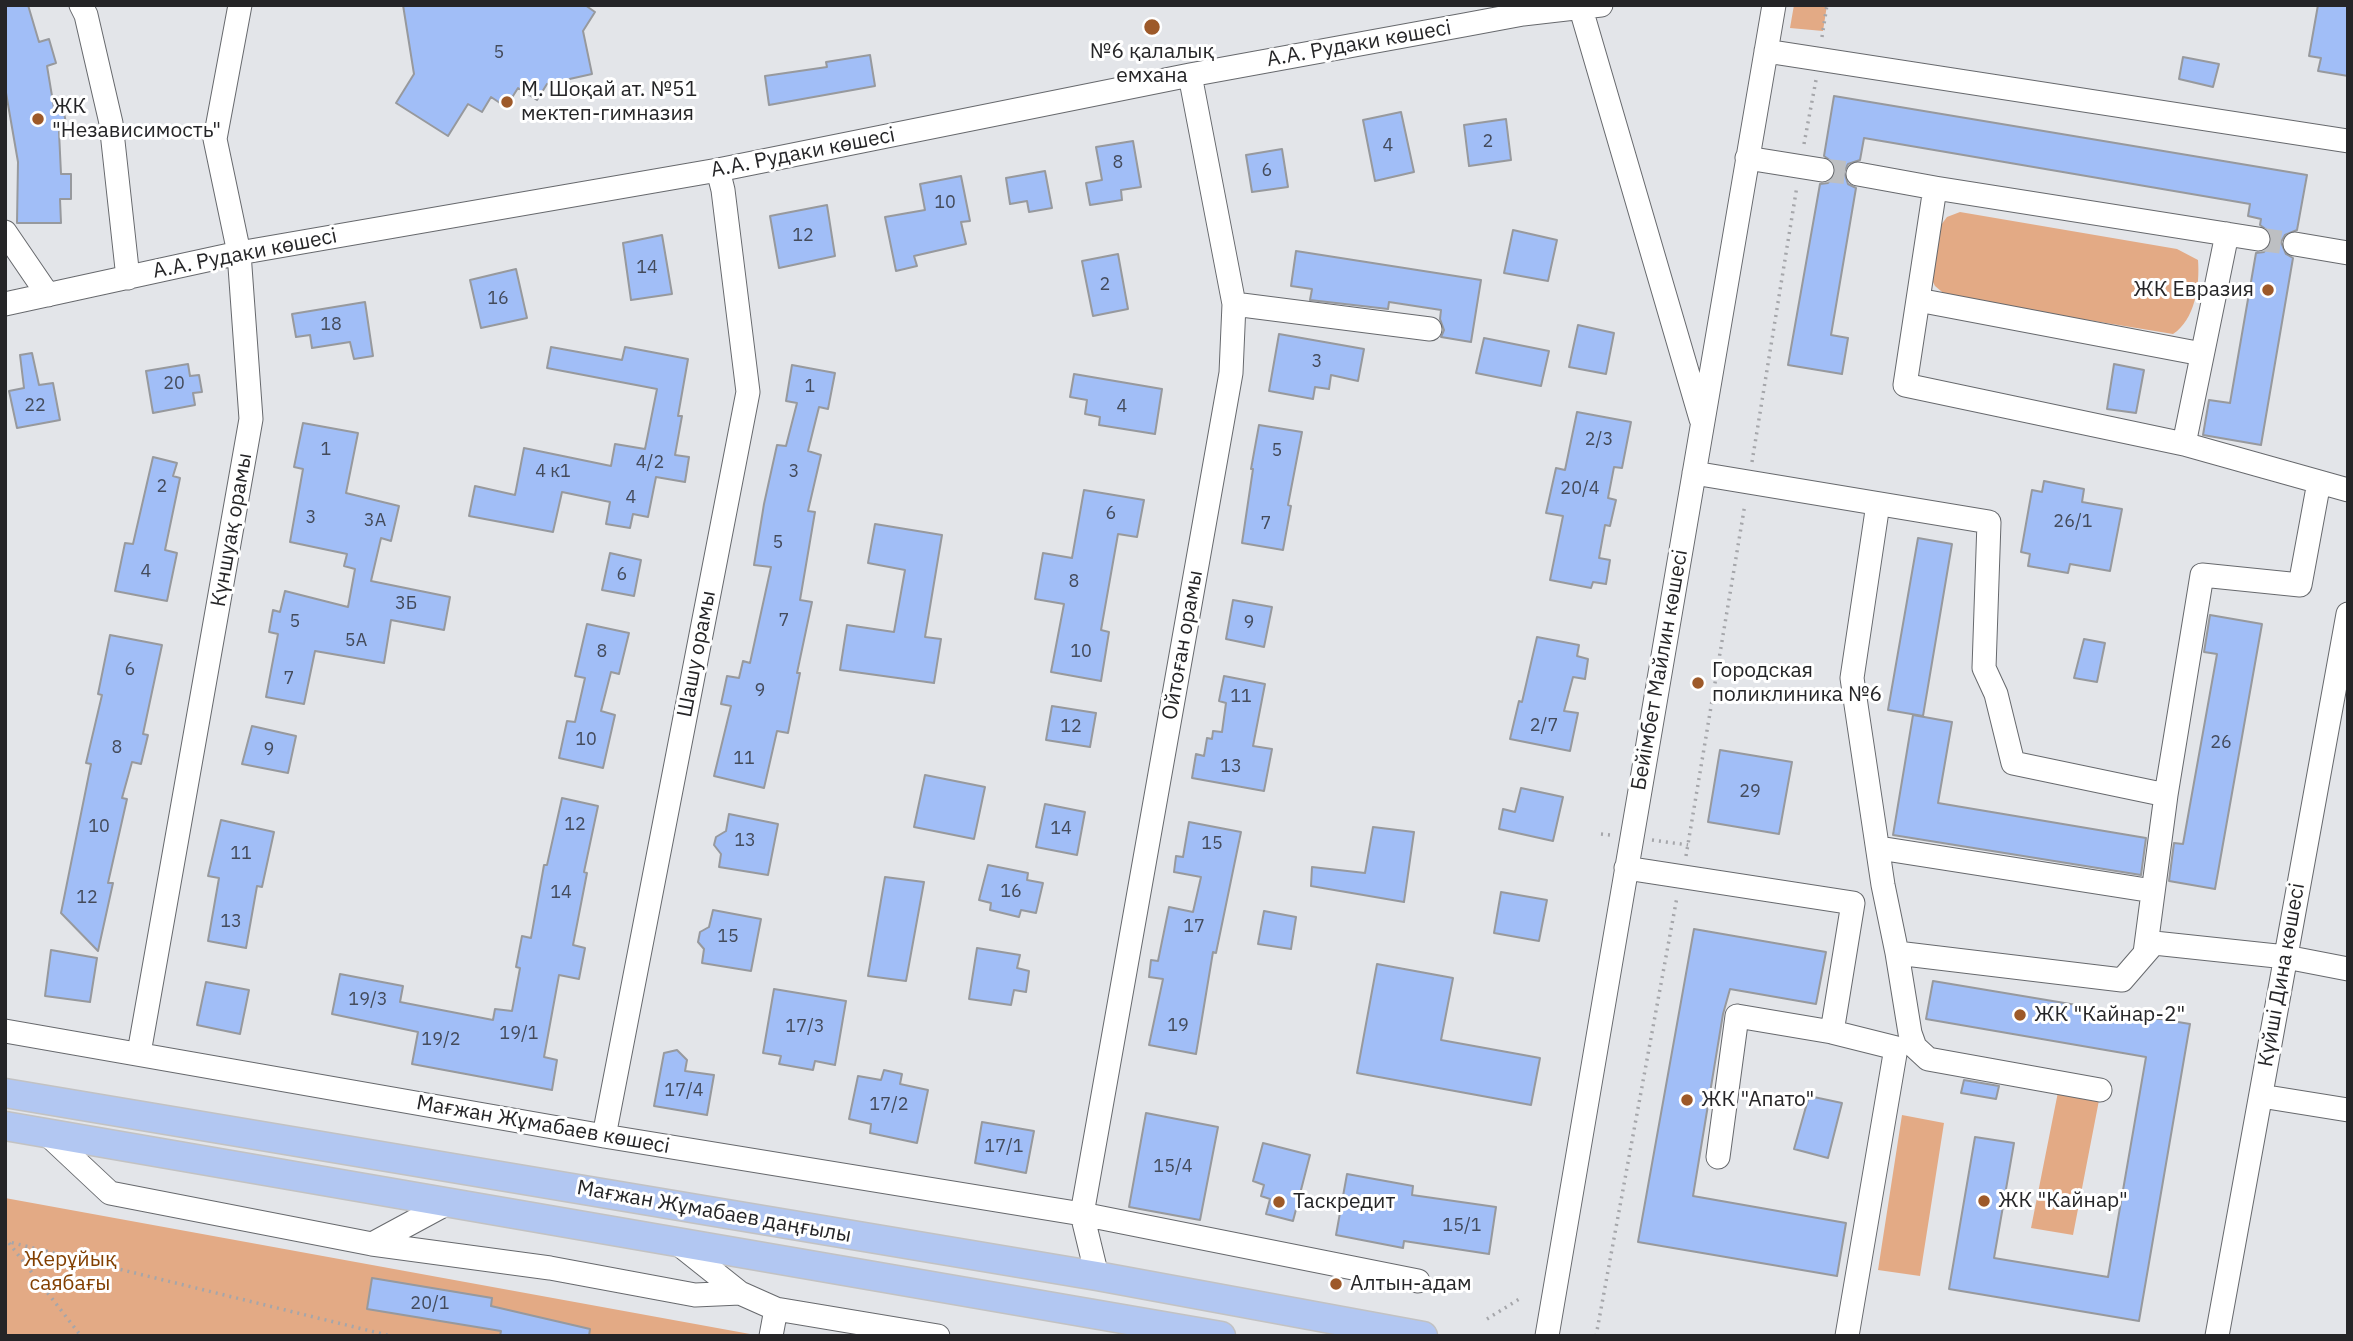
<!DOCTYPE html>
<meta charset="utf-8">
<style>
body{margin:0}
#map{position:relative;width:2353px;height:1341px;overflow:hidden;background:#e3e5e9;font-family:"IBM Plex Sans",sans-serif}
canvas{display:block}
.frame{position:absolute;inset:0;border:7px solid #252527;pointer-events:none}
</style>
<div id="map">
<canvas width="2353" height="1341"></canvas>
<div class="frame"></div>
</div>
<script>
const c = document.querySelector('canvas').getContext('2d');
c.lineJoin = 'round';
function fill(path, color) { c.fillStyle = color; c.fill(path, 'evenodd'); }
function trace(path, color, width, dash) { c.strokeStyle = color; c.lineWidth = width; c.lineCap = dash ? 'butt' : 'round'; c.setLineDash(dash || []); c.stroke(path); }
function drawText(font, color, halo, rows, align = 'center') {
  c.font = font + ' "IBM Plex Sans",sans-serif'; c.lineWidth = 6; c.setLineDash([]); c.textBaseline = 'middle'; c.strokeStyle = halo; c.fillStyle = color; for (const [text, x, y, turn = 0] of rows) {
    c.save(); c.translate(x, y); c.rotate((+turn || 0) * Math.PI / 180); c.textAlign = isNaN(turn) ? turn : align; if (halo) c.strokeText(text, 0, 0); c.fillText(text, 0, 0); c.restore();
  }
}
const green = new Path2D(`
 M 1794,5 L 1827,5 L 1823,31 L 1790,28 Z
 M 1960,212 L 2177,249 L 2198,260 C 2200,285 2195,320 2173,334 L 1948,297 L 1935,286 L 1930,276 L 1941,225 L 1947,217 Z
 M 2059,1087 L 2100,1095 L 2073,1235 L 2031,1228 Z
 M 1902,1115 L 1944,1123 L 1920,1276 L 1878,1270 Z
 M 5,1198 L 761,1336 L 5,1336 Z`);
const building = new Path2D(`
 M 5,5 L 28,5 L 39,42 L 49,39 L 56,63 L 47,66 L 54,108 L 63,106 L 67,130 L 59,132 L 61,174 L 71,174 L 71,199 L 60,199 L 61,223 L 17,223 L 18,162 L 5,87 Z
 M 403,5 L 585,5 L 595,12 L 583,31 L 592,74 L 547,84 L 537,100 L 518,88 L 506,107 L 491,97 L 482,112 L 468,104 L 448,136 L 396,103 L 414,74 Z
 M 2318,5 L 2348,5 L 2348,76 L 2318,71 L 2321,58 L 2309,56 Z
 M 870,55 L 875,86 L 769,105 L 765,76 L 827,67 L 826,62 Z
 M 2183,57 L 2219,64 L 2213,87 L 2179,79 Z
 M 1834,96 L 2307,175 L 2297,230 L 2285,235 L 2281,242 L 2286,254 L 2293,258 L 2261,445 L 2203,435 L 2209,400 L 2230,403 L 2256,253 L 2264,252 L 2272,242 L 2271,233 L 2260,225 L 2261,219 L 2248,216 L 2250,204 L 1864,138 L 1860,160 L 1848,164 L 1844,172 L 1848,184 L 1856,188 L 1831,335 L 1848,338 L 1842,374 L 1788,365 L 1820,184 L 1828,183 L 1836,173 L 1835,164 L 1824,156 Z
 M 1401,112 L 1414,172 L 1375,181 L 1363,120 Z
 M 1506,119 L 1511,160 L 1469,166 L 1464,125 Z
 M 1133,141 L 1141,187 L 1121,190 L 1122,200 L 1090,205 L 1086,183 L 1102,180 L 1096,147 Z
 M 1282,149 L 1288,187 L 1252,192 L 1246,155 Z
 M 1045,171 L 1052,208 L 1029,212 L 1027,201 L 1010,204 L 1006,178 Z
 M 961,176 L 970,221 L 961,222 L 966,244 L 914,256 L 917,266 L 896,271 L 885,217 L 925,210 L 920,184 Z
 M 827,205 L 835,256 L 779,268 L 770,216 Z
 M 1513,230 L 1557,240 L 1548,281 L 1504,273 Z
 M 662,235 L 672,294 L 631,300 L 623,243 Z
 M 1296,251 L 1481,280 L 1471,342 L 1441,337 L 1444,330 L 1440,319 L 1441,310 L 1389,302 L 1388,309 L 1310,300 L 1312,289 L 1291,286 Z
 M 1118,254 L 1128,309 L 1093,316 L 1082,261 Z
 M 516,269 L 527,318 L 481,328 L 470,280 Z
 M 365,302 L 373,356 L 354,359 L 350,342 L 312,348 L 310,335 L 296,337 L 292,314 Z
 M 1578,325 L 1614,333 L 1606,374 L 1569,367 Z
 M 1279,334 L 1364,349 L 1358,381 L 1331,375 L 1329,389 L 1315,387 L 1313,399 L 1269,391 Z
 M 1484,338 L 1549,351 L 1541,386 L 1476,373 Z
 M 551,347 L 622,360 L 625,347 L 688,359 L 678,416 L 682,416 L 675,455 L 689,457 L 685,482 L 656,477 L 648,517 L 633,514 L 630,528 L 606,524 L 610,502 L 562,492 L 553,532 L 469,516 L 475,486 L 515,495 L 524,448 L 611,466 L 615,444 L 645,449 L 657,389 L 547,368 Z
 M 32,353 L 39,385 L 53,383 L 60,420 L 17,428 L 9,391 L 24,388 L 20,355 Z
 M 188,364 L 190,376 L 199,375 L 202,392 L 193,393 L 195,405 L 153,413 L 146,371 Z
 M 2114,364 L 2144,370 L 2136,413 L 2107,409 Z
 M 792,365 L 835,373 L 828,409 L 819,407 L 808,451 L 821,455 L 808,511 L 815,512 L 800,600 L 812,602 L 797,673 L 800,673 L 788,733 L 777,731 L 764,788 L 714,776 L 731,706 L 721,704 L 727,676 L 739,678 L 743,661 L 750,663 L 771,567 L 754,565 L 764,504 L 777,445 L 786,446 L 797,403 L 786,401 Z
 M 1074,374 L 1162,389 L 1155,434 L 1099,425 L 1100,417 L 1085,414 L 1087,400 L 1070,397 Z
 M 1577,412 L 1631,422 L 1622,468 L 1614,467 L 1608,498 L 1616,500 L 1610,526 L 1605,525 L 1599,558 L 1610,560 L 1606,584 L 1593,582 L 1591,588 L 1550,580 L 1563,516 L 1546,513 L 1556,468 L 1565,470 Z
 M 303,423 L 358,433 L 346,493 L 399,506 L 391,541 L 381,538 L 371,581 L 450,597 L 444,630 L 391,620 L 384,663 L 315,651 L 304,704 L 266,697 L 278,634 L 269,632 L 273,610 L 280,612 L 285,591 L 348,607 L 355,569 L 344,566 L 347,554 L 290,542 L 303,469 L 294,467 Z
 M 1259,425 L 1302,432 L 1288,505 L 1291,506 L 1283,550 L 1242,543 L 1253,469 L 1251,469 Z
 M 153,457 L 177,463 L 173,476 L 180,478 L 165,550 L 177,553 L 167,601 L 115,591 L 125,543 L 133,544 Z
 M 2044,481 L 2084,489 L 2082,502 L 2122,509 L 2110,571 L 2070,564 L 2068,573 L 2028,566 L 2030,554 L 2021,552 L 2032,490 L 2042,492 Z
 M 1084,490 L 1144,500 L 1137,537 L 1118,534 L 1101,630 L 1109,632 L 1101,681 L 1051,672 L 1064,604 L 1035,599 L 1043,553 L 1072,558 Z
 M 875,524 L 942,535 L 925,637 L 941,639 L 934,683 L 840,670 L 847,625 L 894,632 L 905,570 L 868,563 Z
 M 1918,538 L 1952,544 L 1923,716 L 1888,710 Z
 M 610,553 L 641,560 L 634,596 L 602,590 Z
 M 1233,600 L 1272,607 L 1264,647 L 1226,639 Z
 M 2210,615 L 2262,624 L 2215,889 L 2169,881 L 2174,843 L 2183,844 L 2217,654 L 2204,652 Z
 M 587,624 L 629,633 L 619,674 L 611,672 L 601,711 L 615,715 L 603,768 L 559,758 L 567,721 L 575,722 L 585,678 L 575,676 Z
 M 110,635 L 162,645 L 143,734 L 148,735 L 141,764 L 132,762 L 122,798 L 127,799 L 108,883 L 113,883 L 98,951 L 61,913 L 91,764 L 86,763 L 102,695 L 98,694 Z
 M 1537,637 L 1579,645 L 1577,656 L 1588,659 L 1585,679 L 1573,677 L 1564,711 L 1578,713 L 1570,751 L 1510,739 L 1519,701 L 1522,702 Z
 M 2084,639 L 2105,643 L 2097,682 L 2074,678 Z
 M 1224,676 L 1265,684 L 1253,746 L 1272,749 L 1264,791 L 1192,778 L 1196,754 L 1204,756 L 1207,738 L 1212,739 L 1213,731 L 1222,732 L 1226,703 L 1219,701 Z
 M 1052,706 L 1096,713 L 1090,747 L 1046,740 Z
 M 1913,715 L 1952,722 L 1938,803 L 2146,838 L 2141,875 L 1893,835 Z
 M 252,726 L 296,736 L 288,773 L 242,764 Z
 M 1720,750 L 1792,762 L 1779,834 L 1708,822 Z
 M 925,775 L 985,787 L 974,839 L 914,827 Z
 M 1521,788 L 1563,797 L 1553,841 L 1499,829 L 1503,809 L 1515,812 Z
 M 562,798 L 598,806 L 584,872 L 587,873 L 573,945 L 585,948 L 579,979 L 559,975 L 544,1057 L 557,1060 L 552,1090 L 412,1064 L 418,1032 L 332,1014 L 340,974 L 403,986 L 400,1002 L 493,1020 L 495,1009 L 512,1011 L 520,968 L 516,967 L 522,936 L 531,938 L 544,865 L 547,865 Z
 M 1045,804 L 1085,812 L 1077,855 L 1036,847 Z
 M 729,814 L 778,824 L 768,875 L 719,867 L 721,854 L 714,845 L 716,837 L 726,831 Z
 M 221,820 L 274,832 L 262,887 L 257,886 L 246,948 L 208,941 L 219,878 L 208,876 Z
 M 1189,822 L 1241,832 L 1216,953 L 1213,952 L 1196,1054 L 1149,1045 L 1163,979 L 1149,977 L 1151,960 L 1158,961 L 1169,907 L 1193,912 L 1201,877 L 1174,872 L 1176,856 L 1183,857 Z
 M 1373,827 L 1414,832 L 1404,902 L 1311,886 L 1312,867 L 1365,873 Z
 M 988,865 L 1028,873 L 1027,880 L 1043,883 L 1036,913 L 1021,910 L 1019,917 L 990,910 L 991,903 L 979,900 Z
 M 885,877 L 924,882 L 906,981 L 868,976 Z
 M 1501,892 L 1547,900 L 1539,941 L 1494,933 Z
 M 713,910 L 761,919 L 751,971 L 702,963 L 704,949 L 698,942 L 700,932 L 709,927 Z
 M 1264,911 L 1296,917 L 1291,949 L 1258,944 Z
 M 1694,929 L 1826,952 L 1816,1004 L 1730,989 L 1723,1014 L 1693,1196 L 1846,1223 L 1837,1276 L 1638,1242 Z
 M 977,948 L 1020,955 L 1017,968 L 1029,971 L 1026,992 L 1014,990 L 1011,1005 L 969,999 Z
 M 51,950 L 97,958 L 90,1002 L 45,996 Z
 M 1377,964 L 1453,978 L 1441,1040 L 1540,1058 L 1531,1105 L 1357,1073 Z
 M 1933,981 L 2190,1024 L 2139,1321 L 1949,1289 L 1975,1137 L 2014,1143 L 1994,1258 L 2108,1277 L 2146,1057 L 1926,1019 Z
 M 206,982 L 249,990 L 240,1034 L 197,1025 Z
 M 774,989 L 846,1001 L 835,1065 L 815,1061 L 813,1070 L 779,1064 L 781,1056 L 763,1053 Z
 M 677,1050 L 687,1060 L 685,1071 L 714,1075 L 707,1115 L 654,1106 L 664,1053 Z
 M 884,1070 L 902,1074 L 900,1084 L 928,1090 L 917,1143 L 870,1133 L 871,1124 L 849,1119 L 858,1076 L 881,1080 Z
 M 1964,1080 L 1999,1086 L 1996,1099 L 1961,1093 Z
 M 1809,1096 L 1842,1103 L 1828,1158 L 1794,1149 Z
 M 1146,1113 L 1218,1127 L 1200,1220 L 1129,1207 Z
 M 982,1122 L 1034,1131 L 1026,1173 L 975,1163 Z
 M 1263,1143 L 1310,1155 L 1293,1221 L 1266,1214 L 1270,1199 L 1261,1196 L 1264,1185 L 1253,1181 Z
 M 1347,1174 L 1413,1186 L 1412,1195 L 1496,1207 L 1489,1254 L 1404,1241 L 1403,1248 L 1336,1235 Z
 M 372,1278 L 492,1298 L 491,1306 L 590,1329 L 589,1336 L 500,1336 L 501,1331 L 367,1309 Z`);
const minorTunnel = new Path2D(`
 M 1822,170 L 1858,174
 M 2258,239 L 2295,244`);
const path = new Path2D(`
 M 1822,37 L 1827,5
 M 1804,144 L 1816,80
 M 1752,462 L 1797,186
 M 1601,834 L 1610,835
 M 1652,840 L 1688,845
 M 1686,856 L 1745,504
 M 5,1241 L 391,1336
 M 9,1243 L 81,1336
 M 1487,1319 L 1521,1298
 M 1596,1336 L 1677,897`);
const minor = new Path2D(`
 M 81,5 L 86,15 L 111,123 L 128,278
 M 1581,9 L 1701,419
 M 1766,51 L 2348,141
 M 1747,158 L 1822,170
 M 1858,174 L 1935,188
 M 5,232 L 48,295
 M 2258,239 L 1935,188 L 1905,385 L 2184,444 L 2348,490
 M 2295,244 L 2348,253
 M 1918,300 L 2202,354
 M 5,304 L 239,253 L 718,170 L 1190,75 L 1464,25 L 1523,14 L 1601,5
 M 1234,304 L 1430,329
 M 2184,444 L 2227,234
 M 1694,473 L 1989,522 L 1984,668 L 1996,694 L 2013,763 L 2166,795 L 2202,575 L 2300,585 L 2319,482
 M 1878,504 L 1852,678 L 1883,885 L 1897,953 L 2122,980 L 2154,943 L 2286,957 L 2348,969
 M 1879,848 L 2153,891
 M 1626,868 L 1853,903 L 1832,1032 L 1896,1048 L 1847,1336
 M 1897,953 L 1910,1033 L 1915,1047 L 1928,1059 L 2100,1090
 M 2145,953 L 2166,795
 M 5,1031 L 604,1136 L 1082,1214 L 1418,1281
 M 139,1053 L 251,419 L 239,253 L 215,139 L 240,5
 M 2261,1096 L 2348,1110
 M 46,1133 L 110,1193 L 372,1244 L 448,1203
 M 604,1136 L 748,392 L 723,190 L 718,170
 M 1718,1157 L 1737,1016 L 1832,1032
 M 676,1242 L 740,1293 L 776,1309
 M 372,1244 L 550,1268 L 695,1295 L 740,1293
 M 1097,1276 L 1082,1214 L 1231,373 L 1234,304 L 1190,75
 M 771,1336 L 776,1309 L 938,1336
 M 1547,1336 L 1774,5
 M 2217,1336 L 2348,614`);
const major = new Path2D(`
 M 5,1093 L 1097,1276 L 1423,1336
 M 5,1126 L 1221,1336`);
const markers = [
 [1152,27,9,"#9d5929"],
 [507,102,7,"#9d5929"],
 [38,119,7,"#9d5929"],
 [2268,290,7,"#9d5929"],
 [1698,683,7,"#9d5929"],
 [2020,1015,7,"#9d5929"],
 [1687,1100,7,"#9d5929"],
 [1984,1201,7,"#9d5929"],
 [1279,1202,7,"#9d5929"],
 [1336,1284,7,"#9d5929"]
];
const numberNames = [
 ["5",499,53],
 ["2",1488,142],
 ["4",1388,146],
 ["8",1118,163],
 ["6",1267,171],
 ["10",945,203],
 ["12",803,236],
 ["14",647,268],
 ["2",1105,285],
 ["16",498,299],
 ["18",331,325],
 ["3",1317,362],
 ["20",174,384],
 ["1",810,387],
 ["22",35,406],
 ["4",1122,407],
 ["2/3",1599,440],
 ["1",326,450],
 ["5",1277,451],
 ["4/2",650,463],
 ["4 к1",553,472],
 ["3",794,472],
 ["2",162,487],
 ["20/4",1580,489],
 ["4",631,498],
 ["6",1111,514],
 ["3",311,518],
 ["3А",375,521],
 ["26/1",2073,522],
 ["7",1266,524],
 ["5",778,543],
 ["4",146,572],
 ["6",622,575],
 ["8",1074,582],
 ["3Б",406,604],
 ["7",784,621],
 ["5",295,622],
 ["9",1249,623],
 ["5А",356,641],
 ["8",602,652],
 ["10",1081,652],
 ["6",130,670],
 ["7",289,679],
 ["9",760,691],
 ["11",1241,697],
 ["2/7",1544,726],
 ["12",1071,727],
 ["10",586,740],
 ["26",2221,743],
 ["8",117,748],
 ["9",269,750],
 ["11",744,759],
 ["13",1231,767],
 ["29",1750,792],
 ["12",575,825],
 ["10",99,827],
 ["14",1061,829],
 ["13",745,841],
 ["15",1212,844],
 ["11",241,854],
 ["16",1011,892],
 ["14",561,893],
 ["12",87,898],
 ["13",231,922],
 ["17",1194,927],
 ["15",728,937],
 ["19/3",368,1000],
 ["19",1178,1026],
 ["17/3",805,1027],
 ["19/1",519,1034],
 ["19/2",441,1040],
 ["17/4",684,1091],
 ["17/2",889,1105],
 ["17/1",1004,1147],
 ["15/4",1173,1167],
 ["15/1",1462,1226],
 ["20/1",430,1304]
];
const streetNames = [
 ["А.А. Рудаки көшесі",1359,44,-10],
 ["А.А. Рудаки көшесі",803,153,-11],
 ["А.А. Рудаки көшесі",245,254,-11],
 ["Күншуақ орамы",232,530,-80],
 ["Ойтоған орамы",1183,645,-80],
 ["Шашу орамы",697,654,-79],
 ["Бейімбет Майлин көшесі",1660,670,-80],
 ["Күйші Дина көшесі",2282,975,-80],
 ["Мағжан Жұмабаев көшесі",543,1125,10],
 ["Мағжан Жұмабаев даңғылы",714,1212,10]
];
const poiNames = [
 ["№6 қалалық",1152,52,"center"],
 ["емхана",1152,76,"center"],
 ["М. Шоқай ат. №51",521,90],
 ["мектеп-гимназия",521,114],
 ["ЖК",52,107],
 ["\"Независимость\"",52,131],
 ["ЖК Евразия",2254,290,"right"],
 ["Городская",1712,671],
 ["поликлиника №6",1712,695],
 ["ЖК \"Кайнар-2\"",2034,1015],
 ["ЖК \"Апато\"",1701,1100],
 ["ЖК \"Кайнар\"",1998,1201],
 ["Таскредит",1293,1202],
 ["Алтын-адам",1350,1284]
];
const parkNames = [
 ["Жерұйық",70,1260],
 ["саябағы",70,1284]
];
fill(green, '#e3aa85');
fill(building, '#a1bef7');
trace(building, '#97999d', 2);
trace(minorTunnel, '#bdbfc2', 23, [23, 11]);
trace(minor, '#67696d', 25);
trace(major, '#c2c2c3', 31);
trace(path, '#a5a6aa', 3.5, [2, 5]);
trace(minor, '#fff', 23);
trace(major, '#b2c7f2', 28);
for (const [x, y, r, color] of markers) { const dot = new Path2D(); dot.arc(x, y, r, 0, 2 * Math.PI); c.fillStyle = color; c.fill(dot); trace(dot, '#fff', 2.5); }
drawText('18px', '#444b5b', null, numberNames);
drawText('21px', '#252527', '#fff', streetNames);
drawText('21px', '#252527', '#fff', poiNames, 'left');
drawText('21px', '#823f00', '#fff', parkNames);
</script>
